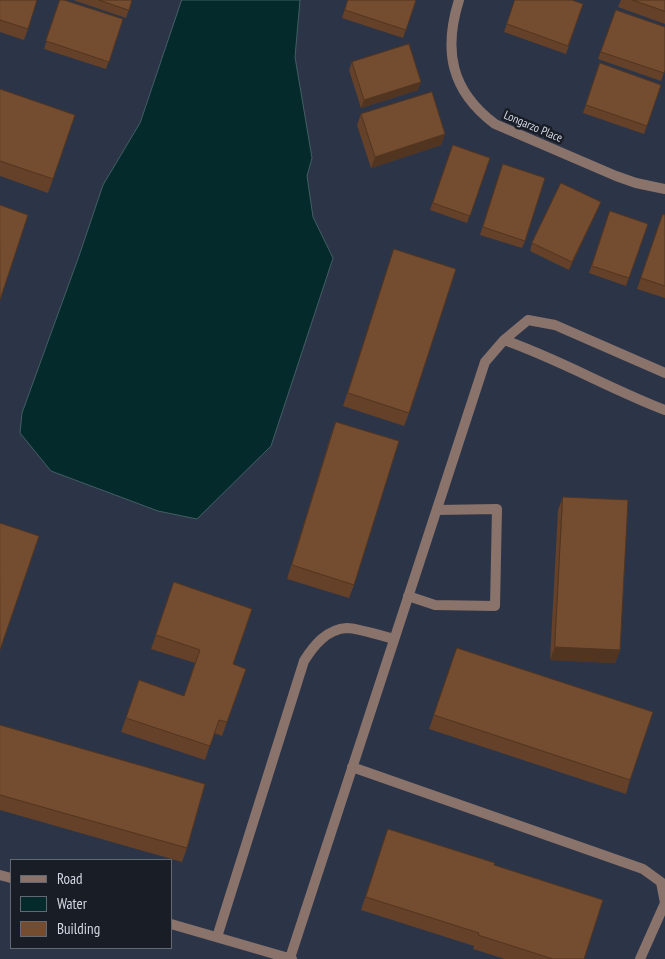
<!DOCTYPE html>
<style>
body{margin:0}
#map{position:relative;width:665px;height:959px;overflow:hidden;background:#2c3548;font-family:"PT Sans Narrow",sans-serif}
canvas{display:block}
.legend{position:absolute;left:10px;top:859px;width:162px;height:90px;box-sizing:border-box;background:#191d26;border:1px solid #636872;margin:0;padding:6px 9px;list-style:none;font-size:15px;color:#d2d8e4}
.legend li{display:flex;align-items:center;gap:10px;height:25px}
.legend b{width:25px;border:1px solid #636872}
</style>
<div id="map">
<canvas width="665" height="959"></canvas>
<ul class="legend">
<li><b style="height:6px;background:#8a736b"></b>Road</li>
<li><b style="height:14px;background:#042a2c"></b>Water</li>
<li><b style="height:14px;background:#744c2f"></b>Building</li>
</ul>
</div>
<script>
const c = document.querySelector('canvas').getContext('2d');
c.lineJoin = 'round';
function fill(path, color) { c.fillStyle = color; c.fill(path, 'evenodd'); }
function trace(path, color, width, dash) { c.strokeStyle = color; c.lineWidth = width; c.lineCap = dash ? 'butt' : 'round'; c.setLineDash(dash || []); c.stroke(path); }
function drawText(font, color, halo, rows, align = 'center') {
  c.font = font + ' "PT Sans Narrow",sans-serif'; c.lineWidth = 5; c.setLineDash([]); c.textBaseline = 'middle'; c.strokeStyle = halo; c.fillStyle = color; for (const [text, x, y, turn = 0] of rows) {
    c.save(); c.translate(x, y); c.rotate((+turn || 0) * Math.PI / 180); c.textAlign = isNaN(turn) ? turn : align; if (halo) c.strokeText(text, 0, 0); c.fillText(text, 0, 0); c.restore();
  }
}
const water = new Path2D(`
 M 182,0 L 300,0 L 295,57 L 312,158 L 307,176 L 313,217 L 333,258 L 271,446 L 197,519 L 158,511 L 51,471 L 20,433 L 22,413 L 79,256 L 103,185 L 140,123 Z`);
const lane = new Path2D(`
 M 504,340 C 559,359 610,389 665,410
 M 408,596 L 435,605 L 495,606 L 497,509 L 437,510
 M 352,767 L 643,869 L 661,882 L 665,903 L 640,959
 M 0,875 L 11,878
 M 171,924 L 292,959
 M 217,937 L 304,661 C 314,645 327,629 347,628 C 356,628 383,636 394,639
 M 290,958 L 485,362 L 504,340 L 528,320 L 555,325 L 665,373`);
const street = new Path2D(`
 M 459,0 C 443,51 451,91 495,124 L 616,176 L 636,183 L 665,189`);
const wall = new Path2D(`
 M 0,0 L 28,29 L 24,40 L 0,32 Z
 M 60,0 L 123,19 L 106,69 L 44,49 Z
 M 73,0 L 132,0 L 126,18 Z
 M 348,0 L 416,0 L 403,38 L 342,18 Z
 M 515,0 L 583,4 L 566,54 L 504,32 Z
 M 621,0 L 665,0 L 665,24 L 618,7 Z
 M 616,10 L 665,70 L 661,81 L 598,59 Z
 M 352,62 L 418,90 L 361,108 L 349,70 Z
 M 600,63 L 661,85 L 644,134 L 583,113 Z
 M 0,89 L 53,179 L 48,193 L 0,176 Z
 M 361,114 L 445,134 L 441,145 L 371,168 L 357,125 Z
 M 453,145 L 490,158 L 467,223 L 430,210 Z
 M 500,172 L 525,241 L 522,248 L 480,235 Z
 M 598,209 L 569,270 L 530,251 L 532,243 Z
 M 610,211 L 648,224 L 626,286 L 589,273 Z
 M 665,215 L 665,298 L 637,289 L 659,225 Z
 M 394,249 L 409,413 L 404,426 L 343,406 Z
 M 336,422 L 354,585 L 349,598 L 287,579 L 331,435 Z
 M 563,497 L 620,650 L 615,663 L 550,660 L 558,510 Z
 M 174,582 L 233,664 L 227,722 L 222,736 L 214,733 L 205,760 L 121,732 L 139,680 L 184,696 L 195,663 L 151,649 Z
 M 457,648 L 630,780 L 626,794 L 429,729 Z
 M 0,725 L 187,848 L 182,862 L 0,810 Z
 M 388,829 L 494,865 L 584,959 L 505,959 L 473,949 L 474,946 L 361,910 Z`);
const shadedWall = new Path2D(`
 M 421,82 L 418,90 L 361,108 L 364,100 Z
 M 445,134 L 441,145 L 371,168 L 375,157 Z
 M 601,202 L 598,209 L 569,270 L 572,262 Z
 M 555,647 L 620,650 L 615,663 L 550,660 Z`);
const building = new Path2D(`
 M 0,0 L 37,0 L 28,29 L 0,20 Z
 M 60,0 L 64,0 L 123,19 L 109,62 L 46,41 Z
 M 99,0 L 132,0 L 129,10 Z
 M 348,0 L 416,0 L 406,30 L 345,10 Z
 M 515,0 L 572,0 L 583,4 L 568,46 L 507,24 Z
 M 633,0 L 665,0 L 665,11 Z
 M 616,10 L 665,27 L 665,70 L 664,73 L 601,52 Z
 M 409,44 L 421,82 L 364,100 L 352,62 Z
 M 600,63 L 661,85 L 647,126 L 586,105 Z
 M 0,89 L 75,115 L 53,179 L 0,161 Z
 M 432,92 L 445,134 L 375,157 L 361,114 Z
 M 453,145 L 490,158 L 470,216 L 433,203 Z
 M 503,164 L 545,178 L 525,241 L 483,227 Z
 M 561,183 L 601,202 L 572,262 L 532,243 Z
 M 0,205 L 28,215 L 0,300 Z
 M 610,211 L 648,224 L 629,278 L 592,266 Z
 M 663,214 L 665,215 L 665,286 L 641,278 Z
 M 394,249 L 456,269 L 409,413 L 348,393 Z
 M 336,422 L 399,441 L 354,585 L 292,565 Z
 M 563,497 L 628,500 L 620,650 L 555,647 Z
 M 0,523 L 39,536 L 0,650 Z
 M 174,582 L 252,609 L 233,664 L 246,669 L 227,722 L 219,720 L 210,746 L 126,718 L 139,680 L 184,696 L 200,650 L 156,635 Z
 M 457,648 L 653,712 L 630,780 L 434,715 Z
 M 0,725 L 205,784 L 187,848 L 0,795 Z
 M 388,829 L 495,863 L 494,865 L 603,900 L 584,959 L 553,959 L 478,935 L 479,933 L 366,897 Z`);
const streetNames = [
 ["Longarzo Place",533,127,23]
];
fill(water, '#042a2c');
trace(water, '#425e63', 1);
trace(lane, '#8a736b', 10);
trace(street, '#8a736b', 10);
fill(wall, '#644128');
fill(shadedWall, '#513521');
fill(building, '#744c2f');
trace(building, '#513521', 1);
drawText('12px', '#d2d8e4', '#191d26', streetNames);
</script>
